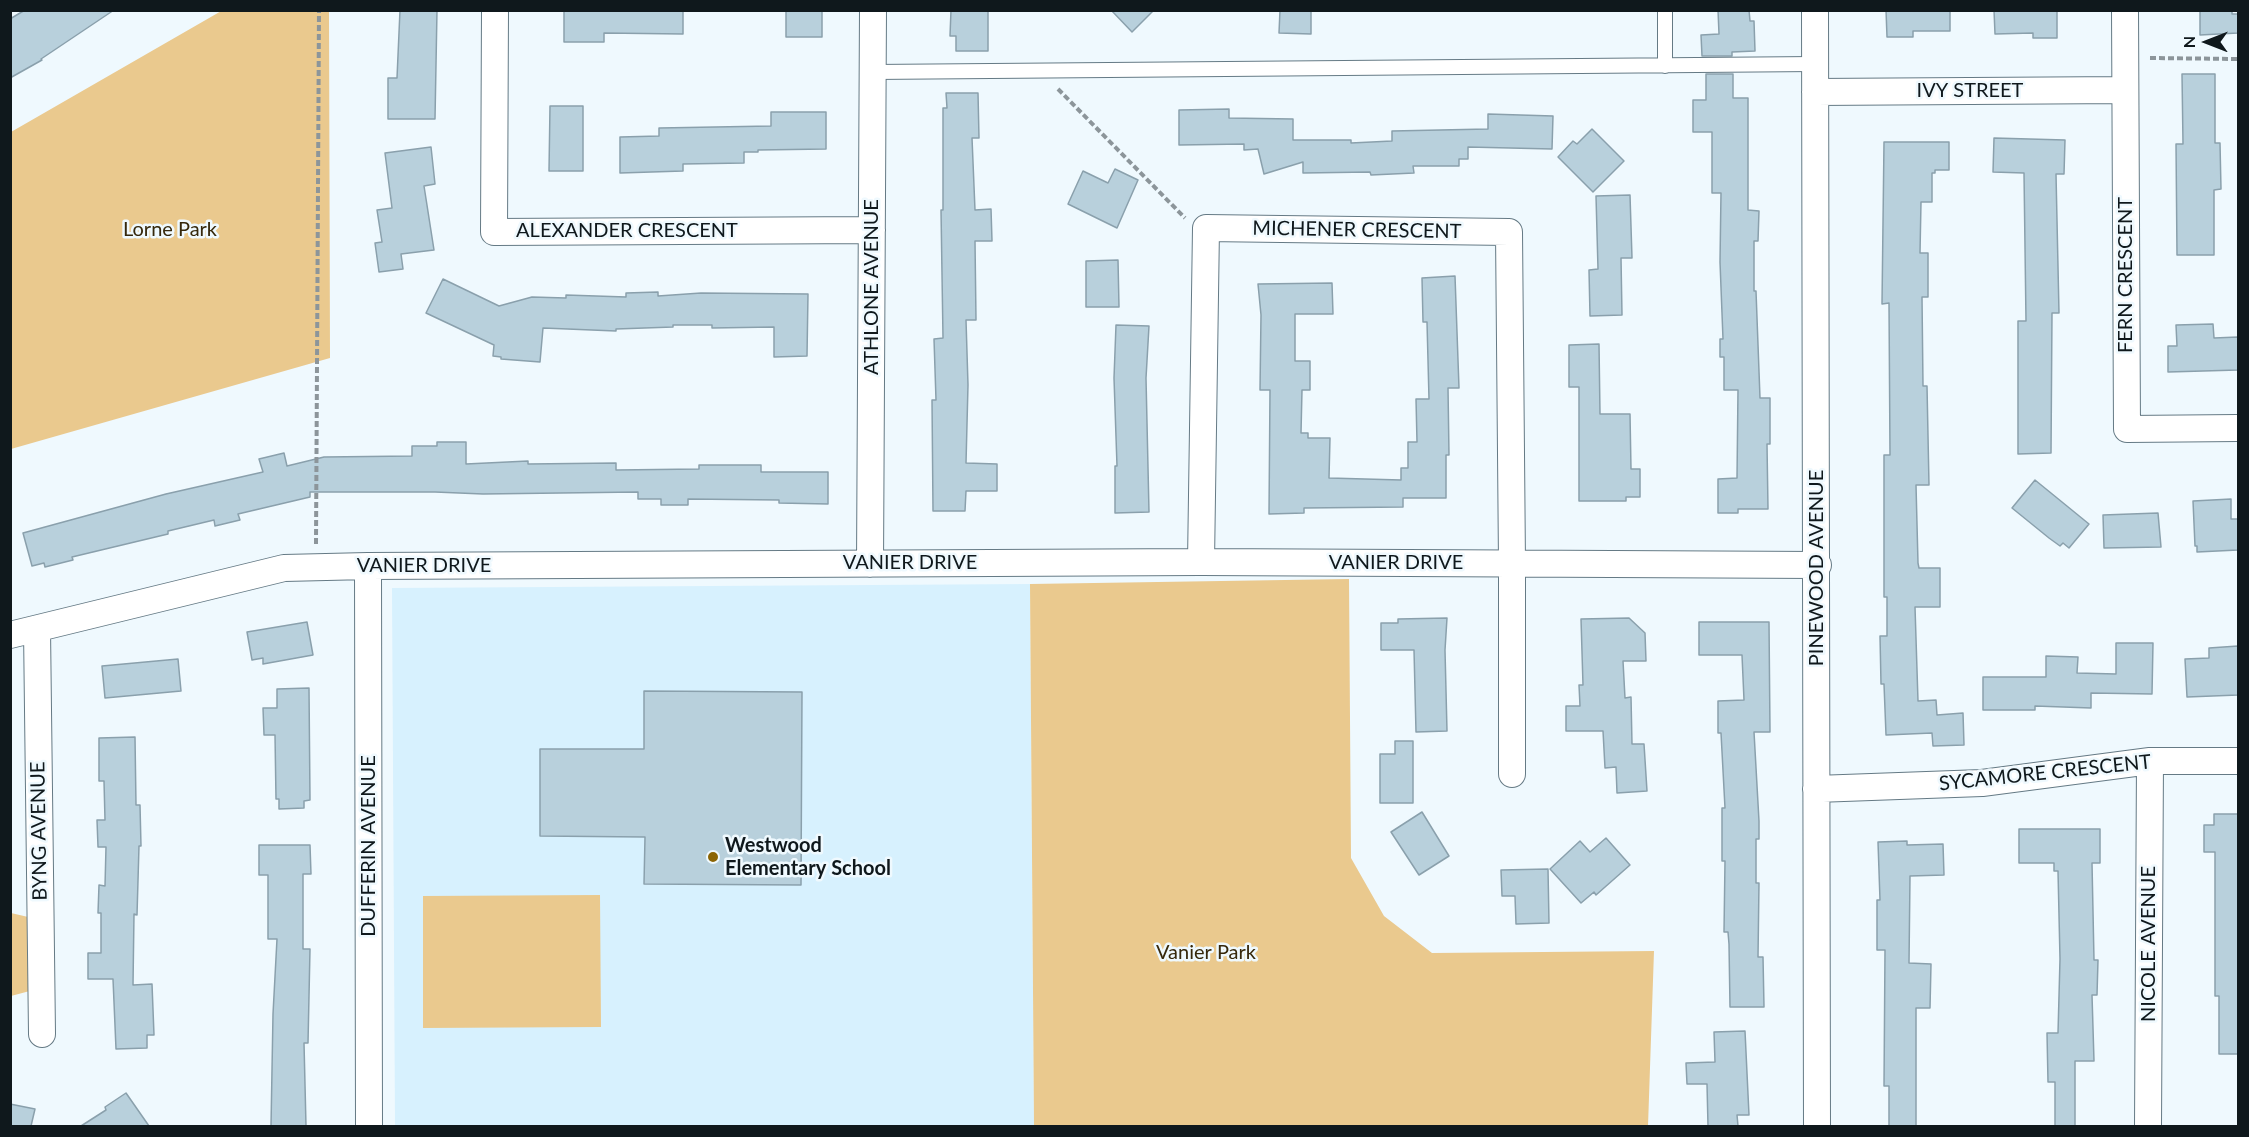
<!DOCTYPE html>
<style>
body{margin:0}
#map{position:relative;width:2249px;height:1137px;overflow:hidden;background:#eff9fe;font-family:Lato,sans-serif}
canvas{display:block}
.frame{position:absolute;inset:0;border:12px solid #0f181c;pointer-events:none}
.north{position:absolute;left:2177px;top:12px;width:60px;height:60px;-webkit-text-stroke:4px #eff9fe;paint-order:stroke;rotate:270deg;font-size:16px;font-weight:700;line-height:24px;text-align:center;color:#0f181c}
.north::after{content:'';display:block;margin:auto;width:21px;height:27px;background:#0f181c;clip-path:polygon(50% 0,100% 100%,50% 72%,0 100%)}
</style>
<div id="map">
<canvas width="2249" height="1137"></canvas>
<div class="frame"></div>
<div class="north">N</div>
</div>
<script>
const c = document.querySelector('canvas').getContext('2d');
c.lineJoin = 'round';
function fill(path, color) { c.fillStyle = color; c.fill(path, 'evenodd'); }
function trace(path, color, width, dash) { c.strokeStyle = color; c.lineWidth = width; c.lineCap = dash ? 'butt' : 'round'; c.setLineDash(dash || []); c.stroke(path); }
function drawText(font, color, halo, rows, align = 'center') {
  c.font = font + ' Lato,sans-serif'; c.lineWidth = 5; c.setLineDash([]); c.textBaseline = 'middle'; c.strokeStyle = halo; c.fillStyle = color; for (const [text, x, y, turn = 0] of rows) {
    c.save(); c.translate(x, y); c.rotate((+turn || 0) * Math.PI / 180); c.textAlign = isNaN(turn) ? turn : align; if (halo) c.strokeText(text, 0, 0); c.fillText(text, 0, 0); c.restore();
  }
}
const built = new Path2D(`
 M 1030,584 L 1034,1126 L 395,1126 L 392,588 Z`);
const green = new Path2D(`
 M 223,10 L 329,11 L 330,358 L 11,449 L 11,132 Z
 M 1349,579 L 1351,858 L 1384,916 L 1432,953 L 1654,951 L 1648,1126 L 1034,1126 L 1030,584 Z
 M 600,895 L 601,1027 L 423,1028 L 423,896 Z
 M 11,913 L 41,920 L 41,988 L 11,996 Z`);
const building = new Path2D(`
 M 25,10 L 114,10 L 41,59 L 42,60 L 10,78 L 10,19 Z
 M 400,10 L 437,10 L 435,119 L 388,119 L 388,78 L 397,78 Z
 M 564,10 L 683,10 L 683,34 L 604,33 L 604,42 L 564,42 Z
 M 786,10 L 822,10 L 822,37 L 786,37 Z
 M 951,10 L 988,10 L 988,51 L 956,51 L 956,36 L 950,36 Z
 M 1111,10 L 1154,10 L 1132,32 Z
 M 1280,10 L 1311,10 L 1311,34 L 1279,33 Z
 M 1718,10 L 1749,10 L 1750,21 L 1754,21 L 1755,51 L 1732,52 L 1732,56 L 1702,56 L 1701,35 L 1719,34 Z
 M 1886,10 L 1950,10 L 1950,31 L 1913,31 L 1913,37 L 1887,37 Z
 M 1994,10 L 2057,10 L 2057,38 L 2033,38 L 2033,33 L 1995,34 Z
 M 2200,10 L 2232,10 L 2232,14 L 2238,14 L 2238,33 L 2200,35 Z
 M 1706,74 L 1733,74 L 1733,98 L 1748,98 L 1748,210 L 1759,211 L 1758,241 L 1754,241 L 1754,291 L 1756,291 L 1760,398 L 1770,398 L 1770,444 L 1767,444 L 1768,509 L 1738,509 L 1738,513 L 1718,513 L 1718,479 L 1737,478 L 1738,390 L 1724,390 L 1724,357 L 1720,357 L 1720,339 L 1723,339 L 1720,262 L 1721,193 L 1712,193 L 1712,132 L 1693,132 L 1693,100 L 1706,100 Z
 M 2182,74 L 2215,74 L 2215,143 L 2220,143 L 2221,189 L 2214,190 L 2214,255 L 2177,255 L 2176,144 L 2183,144 Z
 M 946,93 L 978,93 L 979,138 L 972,138 L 975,210 L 991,209 L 992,241 L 975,241 L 976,320 L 966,320 L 968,385 L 966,463 L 997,464 L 997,491 L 966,491 L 965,511 L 933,511 L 932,400 L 936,400 L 934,339 L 943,338 L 941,210 L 943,210 L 943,108 L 947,108 Z
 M 550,106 L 583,106 L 583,171 L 549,171 Z
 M 1229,109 L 1229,118 L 1293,119 L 1293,140 L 1351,140 L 1351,143 L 1392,141 L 1392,131 L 1488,129 L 1488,114 L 1553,116 L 1552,149 L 1468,147 L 1468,159 L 1459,159 L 1459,166 L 1413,166 L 1414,173 L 1371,175 L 1370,172 L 1303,173 L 1303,162 L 1264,174 L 1258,149 L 1244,150 L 1244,144 L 1179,145 L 1179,110 Z
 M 771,112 L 826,112 L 826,149 L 758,150 L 758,152 L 744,152 L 744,163 L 683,164 L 683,171 L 620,173 L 620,137 L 659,136 L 659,128 L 771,126 Z
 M 1592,129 L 1624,161 L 1593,192 L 1558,157 L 1573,141 L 1577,144 Z
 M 1994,138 L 2065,140 L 2064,174 L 2056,174 L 2059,313 L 2052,313 L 2051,453 L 2018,454 L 2018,321 L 2026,321 L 2024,173 L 1993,172 Z
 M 1884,142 L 1949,142 L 1949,170 L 1935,170 L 1935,173 L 1932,173 L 1932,202 L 1921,202 L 1920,253 L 1928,253 L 1928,297 L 1922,297 L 1923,386 L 1927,386 L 1929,485 L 1916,485 L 1918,563 L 1919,568 L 1940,568 L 1940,607 L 1915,607 L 1918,701 L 1936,700 L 1937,715 L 1963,713 L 1964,745 L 1933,746 L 1932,733 L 1886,735 L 1884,684 L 1881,684 L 1880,636 L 1887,636 L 1887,597 L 1884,597 L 1884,455 L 1890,455 L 1889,303 L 1882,304 Z
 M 431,147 L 435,184 L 424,186 L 434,250 L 401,254 L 403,269 L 379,272 L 375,243 L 382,242 L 377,210 L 392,208 L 385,153 Z
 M 1115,169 L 1138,180 L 1117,228 L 1068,204 L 1083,171 L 1108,183 Z
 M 1630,195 L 1632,258 L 1621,258 L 1622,315 L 1590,316 L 1589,270 L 1598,269 L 1596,196 Z
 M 1118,260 L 1119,307 L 1086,307 L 1086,261 Z
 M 1455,276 L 1459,388 L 1448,388 L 1449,455 L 1446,455 L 1446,498 L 1403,498 L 1403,507 L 1304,508 L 1304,513 L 1269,514 L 1270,390 L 1260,390 L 1261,315 L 1258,284 L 1332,283 L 1333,314 L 1295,314 L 1295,361 L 1310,361 L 1310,390 L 1302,390 L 1301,433 L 1308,433 L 1308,438 L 1330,438 L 1329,478 L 1401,480 L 1401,468 L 1408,468 L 1408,442 L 1417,442 L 1416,399 L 1429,399 L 1427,322 L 1423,322 L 1422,278 Z
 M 443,279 L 499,306 L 532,297 L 566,298 L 566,295 L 626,297 L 626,293 L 658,292 L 658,296 L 701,293 L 808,294 L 807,356 L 774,357 L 774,327 L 712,328 L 712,325 L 673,325 L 673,327 L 616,329 L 616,331 L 543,328 L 540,362 L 501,359 L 501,357 L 493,356 L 494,345 L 426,313 Z
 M 2213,324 L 2214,338 L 2238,337 L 2238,370 L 2168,372 L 2168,346 L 2177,346 L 2176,325 Z
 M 1116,325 L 1149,326 L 1146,378 L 1149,512 L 1115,513 L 1115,466 L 1117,466 L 1114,378 Z
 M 1599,344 L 1600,414 L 1630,414 L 1631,469 L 1640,469 L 1640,497 L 1626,497 L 1626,501 L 1579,501 L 1579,387 L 1569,387 L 1569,345 Z
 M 437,442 L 466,442 L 466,464 L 528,461 L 528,464 L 616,463 L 616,470 L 699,469 L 699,465 L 761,465 L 761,472 L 828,472 L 828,504 L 779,503 L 779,500 L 688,499 L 688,505 L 661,505 L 661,499 L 638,499 L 638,492 L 483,494 L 435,492 L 310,492 L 310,497 L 238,514 L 240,520 L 215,526 L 214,520 L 168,531 L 168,534 L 72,557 L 73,560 L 45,567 L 44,563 L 32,566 L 23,533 L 166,494 L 263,472 L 259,459 L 284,453 L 287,466 L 324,457 L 412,456 L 412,446 L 437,446 Z
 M 2035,480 L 2089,524 L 2069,548 L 2063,543 L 2060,546 L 2049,538 L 2012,508 Z
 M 2231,499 L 2231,519 L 2238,519 L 2238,550 L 2197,552 L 2197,546 L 2195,546 L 2193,501 Z
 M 2158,513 L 2161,547 L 2104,548 L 2103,515 Z
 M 1447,618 L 1445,650 L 1447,731 L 1416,732 L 1414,650 L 1381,650 L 1381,623 L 1398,623 L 1398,619 Z
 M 1629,618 L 1645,633 L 1646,661 L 1623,661 L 1625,698 L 1631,697 L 1632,744 L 1644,744 L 1647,791 L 1617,793 L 1616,767 L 1605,768 L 1603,731 L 1566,731 L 1566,706 L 1580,706 L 1579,685 L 1583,685 L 1581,619 Z
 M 307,622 L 313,655 L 263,664 L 263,658 L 252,660 L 247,632 Z
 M 1699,622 L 1769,622 L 1770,732 L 1754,732 L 1759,821 L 1759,839 L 1756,839 L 1756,883 L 1759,883 L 1758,957 L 1763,957 L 1764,1007 L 1730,1007 L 1729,944 L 1728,932 L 1724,932 L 1725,861 L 1722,861 L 1722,808 L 1725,808 L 1721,733 L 1718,733 L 1718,701 L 1744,700 L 1742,655 L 1699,655 Z
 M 2116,643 L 2153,643 L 2152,694 L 2091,693 L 2091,708 L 2035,706 L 2035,710 L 1983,710 L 1983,677 L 2046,677 L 2046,656 L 2078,657 L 2077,673 L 2116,674 Z
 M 2238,646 L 2238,695 L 2187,697 L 2185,659 L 2209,658 L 2209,648 Z
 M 178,659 L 181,691 L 105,698 L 102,666 Z
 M 309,688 L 310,800 L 304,801 L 304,808 L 279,809 L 279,799 L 276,799 L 275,735 L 264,735 L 263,708 L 277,708 L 277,689 Z
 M 644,691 L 802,692 L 801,885 L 644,884 L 645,837 L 540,836 L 540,749 L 644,749 Z
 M 135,737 L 136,805 L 140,805 L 141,846 L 139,846 L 137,915 L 134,914 L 133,985 L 152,984 L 154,1035 L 147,1035 L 147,1048 L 116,1049 L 113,979 L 88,979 L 88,953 L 101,953 L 101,913 L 98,913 L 99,885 L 105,886 L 106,847 L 98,847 L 97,820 L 105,820 L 104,781 L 99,781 L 99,738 Z
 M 1395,741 L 1413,741 L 1413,803 L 1380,803 L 1380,754 L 1395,754 Z
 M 1422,812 L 1449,856 L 1419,875 L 1391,832 Z
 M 2214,814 L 2238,814 L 2238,1054 L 2219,1054 L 2219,996 L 2215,996 L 2215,852 L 2204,852 L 2204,825 L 2214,825 Z
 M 2019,829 L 2100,829 L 2100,863 L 2092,863 L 2094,960 L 2098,960 L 2097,995 L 2092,995 L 2094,1061 L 2075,1061 L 2075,1126 L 2055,1126 L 2055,1082 L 2048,1082 L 2047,1033 L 2058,1033 L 2060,959 L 2058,871 L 2054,871 L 2054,863 L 2019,863 Z
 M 1606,838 L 1630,865 L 1596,895 L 1594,892 L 1581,903 L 1550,869 L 1580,841 L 1590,852 Z
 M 1907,841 L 1907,845 L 1943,844 L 1944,875 L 1910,876 L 1909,963 L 1931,964 L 1930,1008 L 1916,1008 L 1916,1126 L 1889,1126 L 1889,1086 L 1884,1086 L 1885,950 L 1877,950 L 1877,900 L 1880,900 L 1878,842 Z
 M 259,845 L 310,845 L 311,874 L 303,874 L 303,949 L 310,949 L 308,1043 L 304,1043 L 306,1126 L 271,1126 L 273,1014 L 277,939 L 268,939 L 268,875 L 259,875 Z
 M 1548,869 L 1549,923 L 1516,924 L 1515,896 L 1502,896 L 1501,870 Z
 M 1745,1031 L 1749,1115 L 1737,1115 L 1738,1126 L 1708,1126 L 1707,1084 L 1687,1084 L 1686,1063 L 1715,1062 L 1714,1032 Z
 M 126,1093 L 149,1126 L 81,1126 L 106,1110 L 105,1107 Z
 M 10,1104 L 35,1109 L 31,1126 L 10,1126 Z`);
const path = new Path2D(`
 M 2150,58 L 2238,59
 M 1058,89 L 1185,218
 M 316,544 L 319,10`);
const service = new Path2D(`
 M 1665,10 L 1665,66
 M 873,72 L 1815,64`);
const minor = new Path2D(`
 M 495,10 L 494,232 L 872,230
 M 1815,10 L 1817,1126
 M 2125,10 L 2127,429 L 2238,428
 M 1815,92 L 2125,90
 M 1201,562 L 1206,228 L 1509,232 L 1512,564 L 1512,774
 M 870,564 L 873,10
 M 368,566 L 369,1126
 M 37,629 L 42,1034
 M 10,635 L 284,568 L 368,566 L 1201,562 L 1818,565
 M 1816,789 L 1982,783 L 2150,761 L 2238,761
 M 2148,1126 L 2150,761`);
const markers = [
 [713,857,6,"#8b6404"]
];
const streetNames = [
 ["IVY STREET",1970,91],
 ["MICHENER CRESCENT",1357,230,1],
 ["ALEXANDER CRESCENT",627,231],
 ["FERN CRESCENT",2126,275,-90],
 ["ATHLONE AVENUE",872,287,-90],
 ["VANIER DRIVE",910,563],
 ["VANIER DRIVE",1396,563],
 ["VANIER DRIVE",424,566],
 ["PINEWOOD AVENUE",1817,568,-90],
 ["SYCAMORE CRESCENT",2045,773,-6],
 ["BYNG AVENUE",39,831,-91],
 ["DUFFERIN AVENUE",369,846,-90],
 ["NICOLE AVENUE",2149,944,-90]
];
const parkNames = [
 ["Lorne Park",170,230],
 ["Vanier Park",1206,953]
];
const poiNames = [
 ["Westwood",725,846],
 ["Elementary School",725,869]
];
fill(built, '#d7f1fe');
fill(green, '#eac98e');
fill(building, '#b8d0dc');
trace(building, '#8aa0ac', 1.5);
trace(service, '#657a85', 16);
trace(minor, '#657a85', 28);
trace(path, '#8c959a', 4, [6, 3]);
trace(service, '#fff', 14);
trace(minor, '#fff', 26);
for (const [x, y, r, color] of markers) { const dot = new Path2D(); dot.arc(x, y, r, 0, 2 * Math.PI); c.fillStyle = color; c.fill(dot); trace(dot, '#eff9fe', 2); }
drawText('20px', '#0f181c', '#eff9fe', streetNames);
drawText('20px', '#36280b', '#eff9fe', parkNames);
drawText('bold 20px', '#0f181c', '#eff9fe', poiNames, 'left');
</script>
